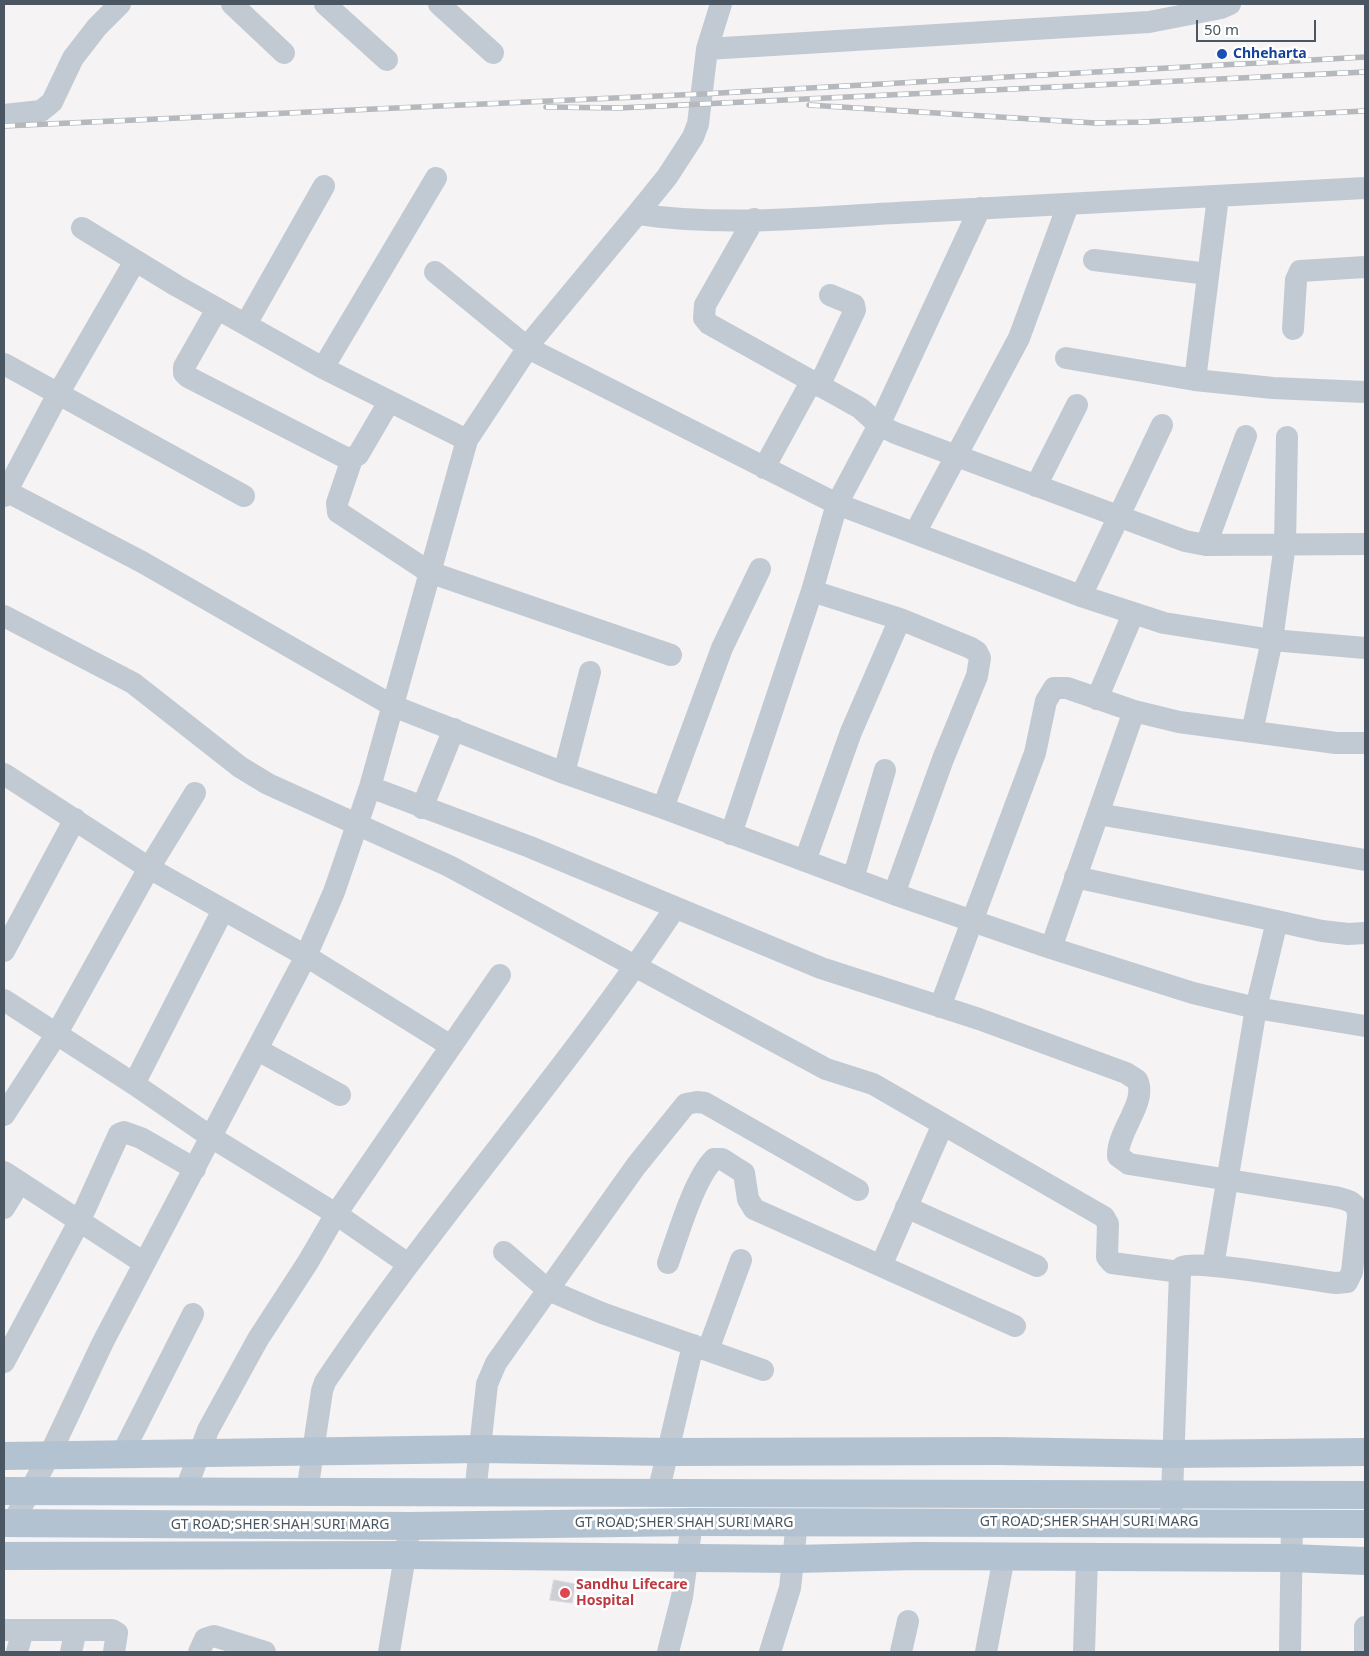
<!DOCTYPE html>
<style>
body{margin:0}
#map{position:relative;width:1369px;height:1656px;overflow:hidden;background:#f5f3f3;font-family:"Noto Sans",sans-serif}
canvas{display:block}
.frame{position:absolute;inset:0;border:5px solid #4a5661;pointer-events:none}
.scale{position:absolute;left:1196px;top:20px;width:120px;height:22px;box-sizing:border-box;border:2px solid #4a5661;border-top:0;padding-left:6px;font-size:15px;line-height:18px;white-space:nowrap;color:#4a5661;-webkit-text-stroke:4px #fff;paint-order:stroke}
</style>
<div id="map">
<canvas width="1369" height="1656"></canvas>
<div class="frame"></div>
<div class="scale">50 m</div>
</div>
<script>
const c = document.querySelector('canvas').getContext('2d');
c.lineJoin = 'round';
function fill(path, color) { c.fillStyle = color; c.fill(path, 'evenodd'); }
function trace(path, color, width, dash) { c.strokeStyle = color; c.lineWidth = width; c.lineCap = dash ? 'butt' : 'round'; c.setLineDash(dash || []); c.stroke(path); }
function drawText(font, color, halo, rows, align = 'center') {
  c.font = font + ' "Noto Sans",sans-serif'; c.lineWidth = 5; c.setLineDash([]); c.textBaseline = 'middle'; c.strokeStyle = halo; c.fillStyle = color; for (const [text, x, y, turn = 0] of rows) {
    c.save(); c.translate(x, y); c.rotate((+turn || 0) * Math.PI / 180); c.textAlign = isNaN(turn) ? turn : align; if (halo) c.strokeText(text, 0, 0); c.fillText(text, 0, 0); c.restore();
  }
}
const building = new Path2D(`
 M 554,1580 L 575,1584 L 572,1603 L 550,1600 Z`);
const minor = new Path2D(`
 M 232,4 L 284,53
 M 325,4 L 387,60
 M 439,4 L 493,53
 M 707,49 L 1149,22 L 1221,8 L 1230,4
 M 4,115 L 41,111 L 52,102 L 73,58 L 97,27 L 120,4
 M 637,214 C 729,228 824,216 916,212 C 1066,204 1216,197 1365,188
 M 754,219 L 705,305 L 704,318 L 709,324 L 860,408 L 879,425 L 895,433 L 1185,541 L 1206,545 L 1365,544
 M 82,228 L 177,286 L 323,368 L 467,440
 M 1094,260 L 1208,274
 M 435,272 L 528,348 L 837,504 L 1081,596 L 1164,623 L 1272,640 L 1365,648
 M 217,309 L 184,367 L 184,373 L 188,377 L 348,459 L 358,455 L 389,402
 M 246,324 L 324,186
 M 1293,329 L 1296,280 L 1300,271 L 1365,267
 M 1066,358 L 1195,380 L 1273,388 L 1365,392
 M 4,364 L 244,496
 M 323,368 L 436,178
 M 1195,380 L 1218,197
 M 819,386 L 855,310 L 854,305 L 830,295
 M 352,459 L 337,503 L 338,512 L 429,572 L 671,655
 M 764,468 L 811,382
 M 1036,486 L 1077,405
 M 4,490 L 142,562 L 393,706 L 564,773 L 663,808 L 894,894 L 1051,948 L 1193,993 L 1256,1008 L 1365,1026
 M 4,496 L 58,394 L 135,261
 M 915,533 L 1019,338 L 1068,205
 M 1206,545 L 1246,436
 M 812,591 L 900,619 L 971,648 L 977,652 L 980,658 L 977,676 L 943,759 L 894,894
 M 1081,596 L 1162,425
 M 4,616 L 133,683 L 240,767 L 268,784 L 449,866 L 826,1069 L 873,1084 L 1104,1217 L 1108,1224 L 1107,1257 L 1112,1263 L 1180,1272
 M 1097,699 L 1133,614
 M 1252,732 L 1272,640 L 1285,544 L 1287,437
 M 564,773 L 590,672
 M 4,774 L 149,868 L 306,956 L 451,1046
 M 370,787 L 530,847 L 821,968 L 979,1019 L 1126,1073 L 1137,1080 C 1148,1102 1117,1131 1118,1156 L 1129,1164 L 1335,1197 C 1349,1200 1358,1202 1358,1217 L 1352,1272 L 1347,1282 L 1336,1283 C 1312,1280 1196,1259 1182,1267 L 1180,1272 L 1171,1522
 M 422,808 L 454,729
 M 663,808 L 722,648 L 760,569
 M 1098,814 L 1365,860
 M 731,834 L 812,591 L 837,504 L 879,425 L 980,208
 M 805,861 L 851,732 L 900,619
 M 1075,877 L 1322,931 L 1348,934 L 1365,933
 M 853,879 L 885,770
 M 1051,948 L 1134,711
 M 4,951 L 75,819
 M 4,1000 L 134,1084 L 211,1137 L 336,1214 L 408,1264
 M 940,1007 L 1035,753 L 1046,701 L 1054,688 L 1067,688 L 1134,711 L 1179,722 L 1336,743 L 1365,743
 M 258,1050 L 340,1095
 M 134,1084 L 223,910
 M 4,1115 L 56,1035 L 149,868 L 195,793
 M 4,1172 L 144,1263
 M 906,1207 L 1037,1266
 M 4,1208 L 20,1182
 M 504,1252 L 548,1290 L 602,1313 L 763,1370
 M 668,1263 C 678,1235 694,1179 714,1159 L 722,1159 L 744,1173 L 748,1199 L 754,1209 L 1015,1326
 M 881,1266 L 943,1124
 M 1213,1266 L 1256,1008 L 1277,921
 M 708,1350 L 741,1260
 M 4,1362 L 80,1220 L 119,1134 L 124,1132 L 141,1138 L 195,1169
 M 121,1456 L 193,1314
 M 185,1492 L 208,1430 L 258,1339 L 308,1262 L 336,1214 L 500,975
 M 307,1492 L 322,1391 L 325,1382 C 434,1219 566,1072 675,908
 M 475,1493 L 487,1384 L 496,1363 L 636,1166 L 686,1104 L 697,1102 L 705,1103 L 858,1190
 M 658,1493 L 693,1345
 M 12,1524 L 49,1456 L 103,1342 L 306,956 L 334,892 L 370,787 L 467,440 L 535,337 L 637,214 L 667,177 L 693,137 L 698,124 L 707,49 L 721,4
 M 4,1630 L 112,1630 L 117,1633 L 114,1652
 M 17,1652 L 23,1630
 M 71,1652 L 76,1630
 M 199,1652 L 205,1639 L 214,1636 L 265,1652
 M 389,1652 L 410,1526
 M 668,1652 L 682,1597 L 692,1522
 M 770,1652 L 790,1588 L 797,1522
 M 901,1652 L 908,1621
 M 986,1652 L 1004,1557
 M 1084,1652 L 1087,1558
 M 1290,1652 L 1292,1523
 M 1365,1652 L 1365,1627`);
const major = new Path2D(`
 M 4,1456 L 481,1449 L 668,1452 L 999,1451 L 1173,1454 L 1365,1452
 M 4,1491 L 1365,1495
 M 4,1523 L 410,1526 L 692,1522 L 1365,1524
 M 4,1556 L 405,1555 L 795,1559 L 917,1556 L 1290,1558 L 1365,1561`);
const rail = new Path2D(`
 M 809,105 L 1095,123 L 1142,122 L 1365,111
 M 546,107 L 619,108 L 1365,72
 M 4,126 L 702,94 L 1365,57`);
const markers = [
 [1222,54,6,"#1a4fb4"],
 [565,1593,6,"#e0444e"]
];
const transitNames = [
 ["Chheharta",1233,54]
];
const streetNames = [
 ["GT ROAD;SHER SHAH SURI MARG",1089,1522],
 ["GT ROAD;SHER SHAH SURI MARG",684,1523],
 ["GT ROAD;SHER SHAH SURI MARG",280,1525]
];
const healthNames = [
 ["Sandhu Lifecare",576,1585],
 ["Hospital",576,1601]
];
fill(building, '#cdcfd5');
trace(building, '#d7d9de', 1);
trace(minor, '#c1cad2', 22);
trace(major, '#b3c2d1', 28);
trace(rail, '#b5b8bd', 5.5);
trace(rail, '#fff', 4, [11]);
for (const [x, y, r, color] of markers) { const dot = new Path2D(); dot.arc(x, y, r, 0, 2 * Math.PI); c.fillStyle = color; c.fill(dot); trace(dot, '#fff', 2); }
drawText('bold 14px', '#164399', '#fff', transitNames, 'left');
drawText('14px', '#4a5661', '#fff', streetNames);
drawText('bold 14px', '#be3a42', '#fff', healthNames, 'left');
</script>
